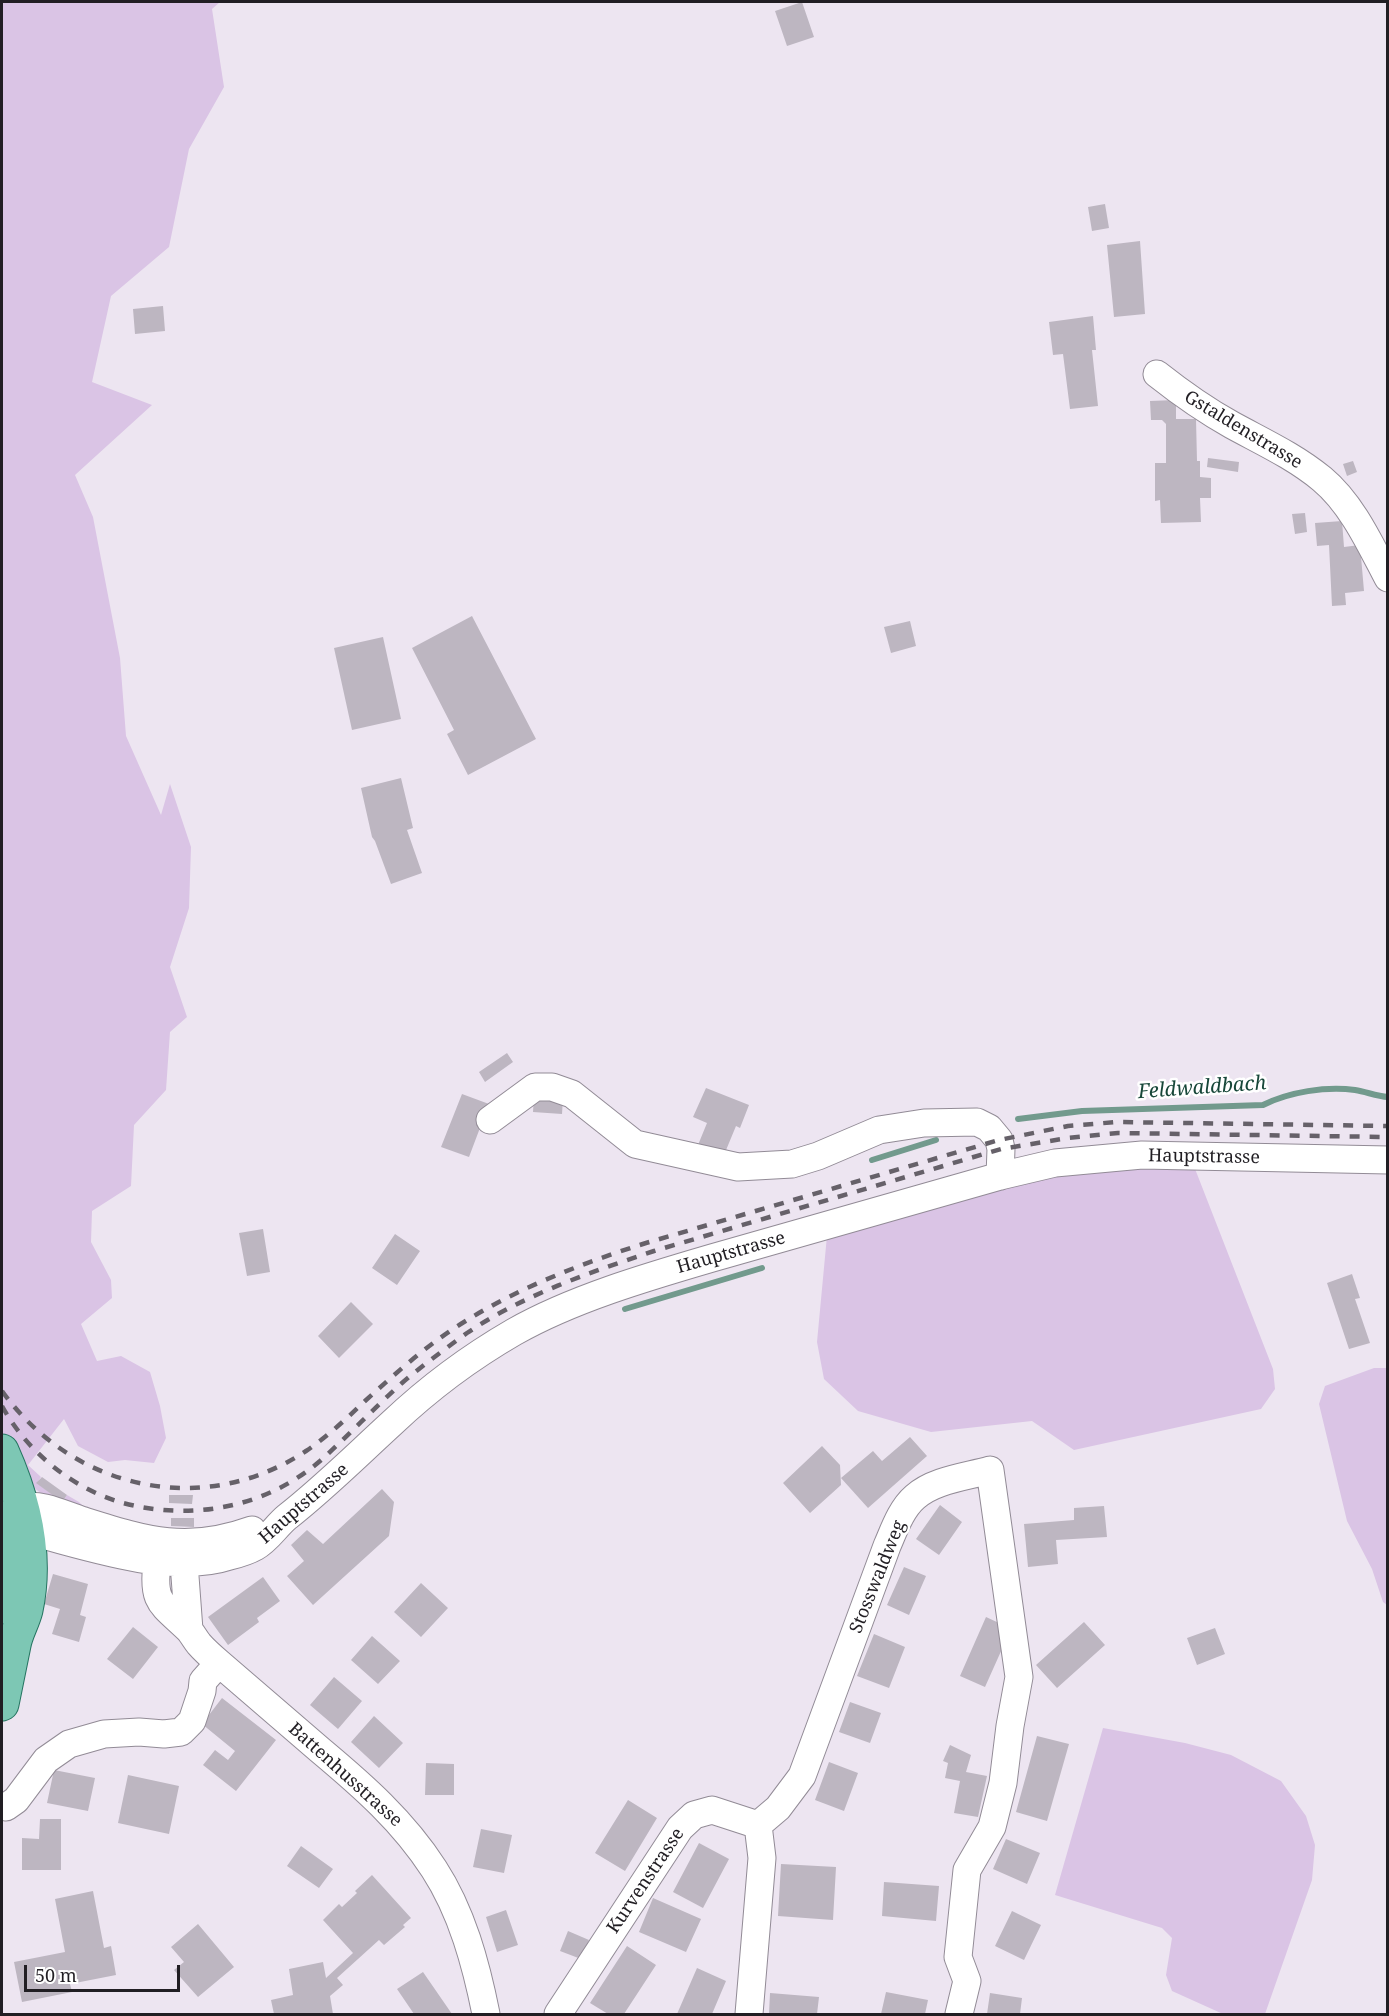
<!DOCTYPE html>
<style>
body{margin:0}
#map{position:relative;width:1389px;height:2016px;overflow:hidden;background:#ede5f1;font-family:"Noto Serif",serif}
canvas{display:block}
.frame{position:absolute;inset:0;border:3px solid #211e23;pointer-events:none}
.scale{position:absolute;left:24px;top:1965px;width:156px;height:27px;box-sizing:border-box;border:3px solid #211e23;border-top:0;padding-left:8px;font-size:18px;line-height:21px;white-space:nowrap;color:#211e23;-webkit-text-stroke:4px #fff;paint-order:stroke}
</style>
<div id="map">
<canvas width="1389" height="2016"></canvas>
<div class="frame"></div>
<div class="scale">50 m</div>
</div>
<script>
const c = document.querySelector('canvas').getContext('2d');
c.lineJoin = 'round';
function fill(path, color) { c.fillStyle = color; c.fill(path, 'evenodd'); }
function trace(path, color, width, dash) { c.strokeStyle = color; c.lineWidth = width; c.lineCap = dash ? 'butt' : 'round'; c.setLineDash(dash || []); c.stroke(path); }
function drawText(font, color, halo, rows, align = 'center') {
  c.font = font + ' "Noto Serif",serif'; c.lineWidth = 5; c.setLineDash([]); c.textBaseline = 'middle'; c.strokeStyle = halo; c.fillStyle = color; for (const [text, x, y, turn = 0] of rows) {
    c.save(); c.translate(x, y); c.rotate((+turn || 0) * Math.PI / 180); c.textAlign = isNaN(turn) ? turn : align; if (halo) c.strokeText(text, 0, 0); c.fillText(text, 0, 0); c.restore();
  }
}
const green = new Path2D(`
 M 2,2 L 220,2 L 212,9 L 224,87 L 189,149 L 169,247 L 111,296 L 92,382 L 152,405 L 75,475 L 93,517 L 120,658 L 126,736 L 161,815 L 170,784 L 191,847 L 189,908 L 170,967 L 187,1017 L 170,1032 L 166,1090 L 134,1125 L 131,1186 L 92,1211 L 91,1242 L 111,1280 L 112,1298 L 81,1324 L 97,1361 L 121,1356 L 150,1372 L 160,1406 L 166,1438 L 154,1463 L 125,1460 L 108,1462 L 78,1446 L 64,1419 L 28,1465 L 41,1477 L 37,1483 L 62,1502 L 67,1495 L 79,1502 L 91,1514 C 60,1503 42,1501 21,1473 L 2,1498 Z
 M 1190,1156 L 1273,1369 L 1275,1389 L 1261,1409 L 1074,1450 L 1032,1421 L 931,1432 L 858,1411 L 824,1379 L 817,1342 L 828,1225 L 948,1191 Z
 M 1374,1368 L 1387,1368 L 1387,1605 L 1383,1602 L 1372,1569 L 1347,1521 L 1319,1404 L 1325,1386 Z
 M 1103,1728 L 1185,1743 L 1231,1755 L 1281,1781 L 1306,1816 L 1315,1845 L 1312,1880 L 1265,2014 L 1223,2014 L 1172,1991 L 1166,1975 L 1172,1938 L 1162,1928 L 1055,1895 Z`);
const stream = new Path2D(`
 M 1018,1119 L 1082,1111 L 1263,1105 C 1289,1092 1326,1086 1355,1090 C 1367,1092 1376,1096 1388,1097
 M 872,1160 L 936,1140
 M 625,1309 L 762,1268`);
const building = new Path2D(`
 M 802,2 L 814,37 L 787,46 L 775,11 Z
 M 1105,204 L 1109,228 L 1092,231 L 1088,207 Z
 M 1140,241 L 1145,314 L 1114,317 L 1107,245 Z
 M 163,306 L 165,331 L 135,334 L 133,309 Z
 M 1093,316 L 1096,350 L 1092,350 L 1098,406 L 1070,409 L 1063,354 L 1053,355 L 1049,322 Z
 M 1176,400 L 1176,419 L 1196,419 L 1197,461 L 1200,461 L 1200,477 L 1211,478 L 1211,498 L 1200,498 L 1201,522 L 1161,523 L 1160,500 L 1155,501 L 1155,463 L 1166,463 L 1166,424 L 1162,420 L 1151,420 L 1150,401 Z
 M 1208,458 L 1239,462 L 1238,472 L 1207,467 Z
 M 1353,461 L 1357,472 L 1347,476 L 1343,464 Z
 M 1305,513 L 1307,532 L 1295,534 L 1292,514 Z
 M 1342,521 L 1344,547 L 1360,545 L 1364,591 L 1345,593 L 1346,605 L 1332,606 L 1329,545 L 1317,546 L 1315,523 Z
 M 472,616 L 536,739 L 468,775 L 447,734 L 454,730 L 412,648 Z
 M 910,621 L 916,646 L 891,653 L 884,627 Z
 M 383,637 L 401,719 L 352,730 L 334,648 Z
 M 401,778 L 413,828 L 407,830 L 422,873 L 391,884 L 375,841 L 372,837 L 361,788 Z
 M 507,1053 L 513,1062 L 485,1082 L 479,1072 Z
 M 706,1088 L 749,1105 L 740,1128 L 736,1126 L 724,1155 L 698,1145 L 707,1123 L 693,1117 Z
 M 462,1094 L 489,1104 L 469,1157 L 441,1147 Z
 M 534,1096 L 563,1098 L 562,1114 L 533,1112 Z
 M 263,1229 L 270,1272 L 247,1276 L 239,1233 Z
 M 395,1234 L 420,1251 L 397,1285 L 372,1268 Z
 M 1352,1274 L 1360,1298 L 1355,1299 L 1370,1343 L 1349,1349 L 1327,1283 Z
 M 351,1302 L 373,1324 L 339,1358 L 318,1336 Z
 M 910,1437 L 927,1456 L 868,1508 L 841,1478 L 873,1451 L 882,1461 Z
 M 822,1446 L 840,1465 L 841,1485 L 810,1513 L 783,1483 Z
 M 42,1477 L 67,1495 L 62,1502 L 36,1483 Z
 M 382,1489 L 394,1502 L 389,1536 L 313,1605 L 287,1576 L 304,1561 L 291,1545 L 307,1530 L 323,1544 Z
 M 169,1495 L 193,1495 L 192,1504 L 169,1503 Z
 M 940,1505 L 962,1522 L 939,1555 L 916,1539 Z
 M 1104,1506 L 1107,1537 L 1056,1540 L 1058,1564 L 1028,1567 L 1024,1524 L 1074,1520 L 1074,1508 Z
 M 171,1518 L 194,1518 L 194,1527 L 171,1526 Z
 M 904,1567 L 926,1576 L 909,1615 L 887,1605 Z
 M 53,1574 L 88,1584 L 80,1615 L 86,1617 L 79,1642 L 52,1634 L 60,1609 L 44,1604 Z
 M 263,1577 L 280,1601 L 257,1618 L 259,1622 L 228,1645 L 208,1617 Z
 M 421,1583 L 448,1608 L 421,1637 L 394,1612 Z
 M 986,1617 L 999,1623 L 1002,1649 L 985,1687 L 960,1676 Z
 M 1084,1622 L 1105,1645 L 1057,1688 L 1036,1665 Z
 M 133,1627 L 158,1647 L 133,1679 L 107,1659 Z
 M 1215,1628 L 1225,1654 L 1197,1665 L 1187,1638 Z
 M 874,1634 L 905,1647 L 889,1688 L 857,1676 Z
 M 372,1636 L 400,1661 L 378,1684 L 351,1660 Z
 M 334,1677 L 362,1701 L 338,1729 L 310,1705 Z
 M 222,1698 L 276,1740 L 236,1791 L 203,1765 L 215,1750 L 228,1760 L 235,1751 L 202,1724 Z
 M 850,1702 L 881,1713 L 870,1743 L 839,1732 Z
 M 374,1716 L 403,1743 L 379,1768 L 351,1742 Z
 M 1037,1736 L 1069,1744 L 1047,1821 L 1016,1812 Z
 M 950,1745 L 971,1755 L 966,1772 L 987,1776 L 978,1817 L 954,1813 L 960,1781 L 945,1778 L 948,1763 L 943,1761 Z
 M 829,1762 L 858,1773 L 844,1811 L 815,1800 Z
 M 426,1763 L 454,1764 L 454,1795 L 425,1795 Z
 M 54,1770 L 95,1778 L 88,1811 L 47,1803 Z
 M 128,1775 L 179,1786 L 169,1834 L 118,1823 Z
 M 628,1800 L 657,1818 L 625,1871 L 595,1853 Z
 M 40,1819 L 61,1819 L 61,1870 L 22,1870 L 22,1838 L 39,1839 Z
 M 481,1829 L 512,1835 L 504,1873 L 473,1867 Z
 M 1006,1839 L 1040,1853 L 1027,1884 L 993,1869 Z
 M 699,1843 L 729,1859 L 703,1908 L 673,1892 Z
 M 301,1846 L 333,1869 L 319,1888 L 287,1866 Z
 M 781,1864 L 836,1867 L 833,1920 L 778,1916 Z
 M 372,1875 L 411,1918 L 403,1925 L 405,1927 L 384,1945 L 379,1940 L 337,1978 L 343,1985 L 330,1996 L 333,2014 L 274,2014 L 271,2000 L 293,1995 L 289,1969 L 323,1962 L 326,1978 L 353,1953 L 323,1920 L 339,1904 L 342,1907 L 357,1893 L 355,1891 Z
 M 884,1882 L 939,1886 L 936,1921 L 882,1916 Z
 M 93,1891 L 104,1948 L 111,1946 L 116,1975 L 70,1984 L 72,1992 L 22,2002 L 14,1962 L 65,1952 L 55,1899 Z
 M 653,1898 L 701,1919 L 686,1952 L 639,1932 Z
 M 506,1910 L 518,1945 L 497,1952 L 486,1917 Z
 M 1012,1911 L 1041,1925 L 1024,1960 L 995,1946 Z
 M 198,1924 L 234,1967 L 198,1997 L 174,1970 L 184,1962 L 171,1947 Z
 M 568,1931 L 589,1940 L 581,1959 L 560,1951 Z
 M 627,1946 L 656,1965 L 624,2014 L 608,2014 L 590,2003 Z
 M 697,1968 L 726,1981 L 712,2014 L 677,2014 Z
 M 423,1972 L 452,2014 L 414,2014 L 397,1989 Z
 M 886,1992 L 928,2000 L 925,2014 L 881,2014 Z
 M 770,1993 L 819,1997 L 817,2014 L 769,2014 Z
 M 990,1993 L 1022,1998 L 1020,2014 L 987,2014 Z`);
const minor = new Path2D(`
 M 1157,374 C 1181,393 1205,410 1232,425 C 1263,442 1294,456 1322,479 C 1352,504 1370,544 1388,578
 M 490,1120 L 535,1087 L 552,1087 L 572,1094 L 635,1144 L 738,1167 L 792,1164 L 818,1156 L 879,1130 L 924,1123 L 977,1122 L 989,1128 L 999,1140 L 1001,1149 L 1000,1176
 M 22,1507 C 41,1503 63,1514 81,1520 C 145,1540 186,1554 252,1530
 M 27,1531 C 88,1546 169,1576 230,1556 C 238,1554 248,1551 255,1547 C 268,1540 276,1526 287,1517 C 324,1488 357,1455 392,1423 C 429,1388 469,1358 514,1332 C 572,1299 647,1277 712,1258 C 808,1230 904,1204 1000,1176 L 1055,1163 L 1142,1155 L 1388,1160
 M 174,1547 L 184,1563 L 189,1630
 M 157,1562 C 152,1603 161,1603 188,1629 C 192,1633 195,1639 199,1644 C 205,1651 212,1657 219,1663 C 253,1692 286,1721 320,1750 C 363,1786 403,1821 434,1869 C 462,1912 476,1964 486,2014
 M 6,1807 L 16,1800 L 46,1760 L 69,1744 L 104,1734 L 139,1732 L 164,1734 L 181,1732 L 192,1721 L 202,1691 L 203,1681 L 219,1663
 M 758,1825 L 778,1808 L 802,1776 L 887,1546 C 894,1530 901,1509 915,1497 C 934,1480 965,1477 990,1470 L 1019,1677 L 1010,1726 L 1003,1783 L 992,1827 L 967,1870 L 958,1957 L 967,1981 L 959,2014
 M 558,2014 L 680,1828 L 694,1815 L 712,1810 L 758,1825
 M 749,2014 L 762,1858 L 758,1825`);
const major = new Path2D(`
 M 2,1451 C 24,1500 38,1555 26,1610 C 23,1622 16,1633 14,1645 C 10,1665 6,1684 2,1704
 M 2,1518 L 9,1608`);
const rail = new Path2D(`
 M 2,1391 C 73,1490 203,1519 306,1451 C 327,1437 346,1419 365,1401 C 396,1373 428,1344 464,1322 C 520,1287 583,1263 646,1243 L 999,1140 L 1068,1126 L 1117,1122 L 1388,1126
 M 2,1406 C 27,1452 73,1489 123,1503 C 192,1521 265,1508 320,1461 C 348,1436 374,1408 402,1383 C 423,1365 445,1349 467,1333 C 523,1295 591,1272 654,1251 L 1001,1149 L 1068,1138 L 1118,1133 L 1388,1137`);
const streetNames = [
 ["Gstaldenstrasse",1243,430,31],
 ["Hauptstrasse",1204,1157,1],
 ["Hauptstrasse",731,1253,-16],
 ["Hauptstrasse",304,1504,-41],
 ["Stosswaldweg",878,1577,-68],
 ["Battenhusstrasse",345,1775,42],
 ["Kurvenstrasse",646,1881,-56]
];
const waterNames = [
 ["Feldwaldbach",1202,1088,-4]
];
fill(green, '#dac4e5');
trace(stream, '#729a8d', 6);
fill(building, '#bdb6c1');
trace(minor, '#928b96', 29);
trace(major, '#257461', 35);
trace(minor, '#fff', 27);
trace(major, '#7dc7b4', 33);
trace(rail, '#666169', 4.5, [10, 10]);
drawText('18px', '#211e23', '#fff', streetNames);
drawText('italic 20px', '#174739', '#fff', waterNames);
</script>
